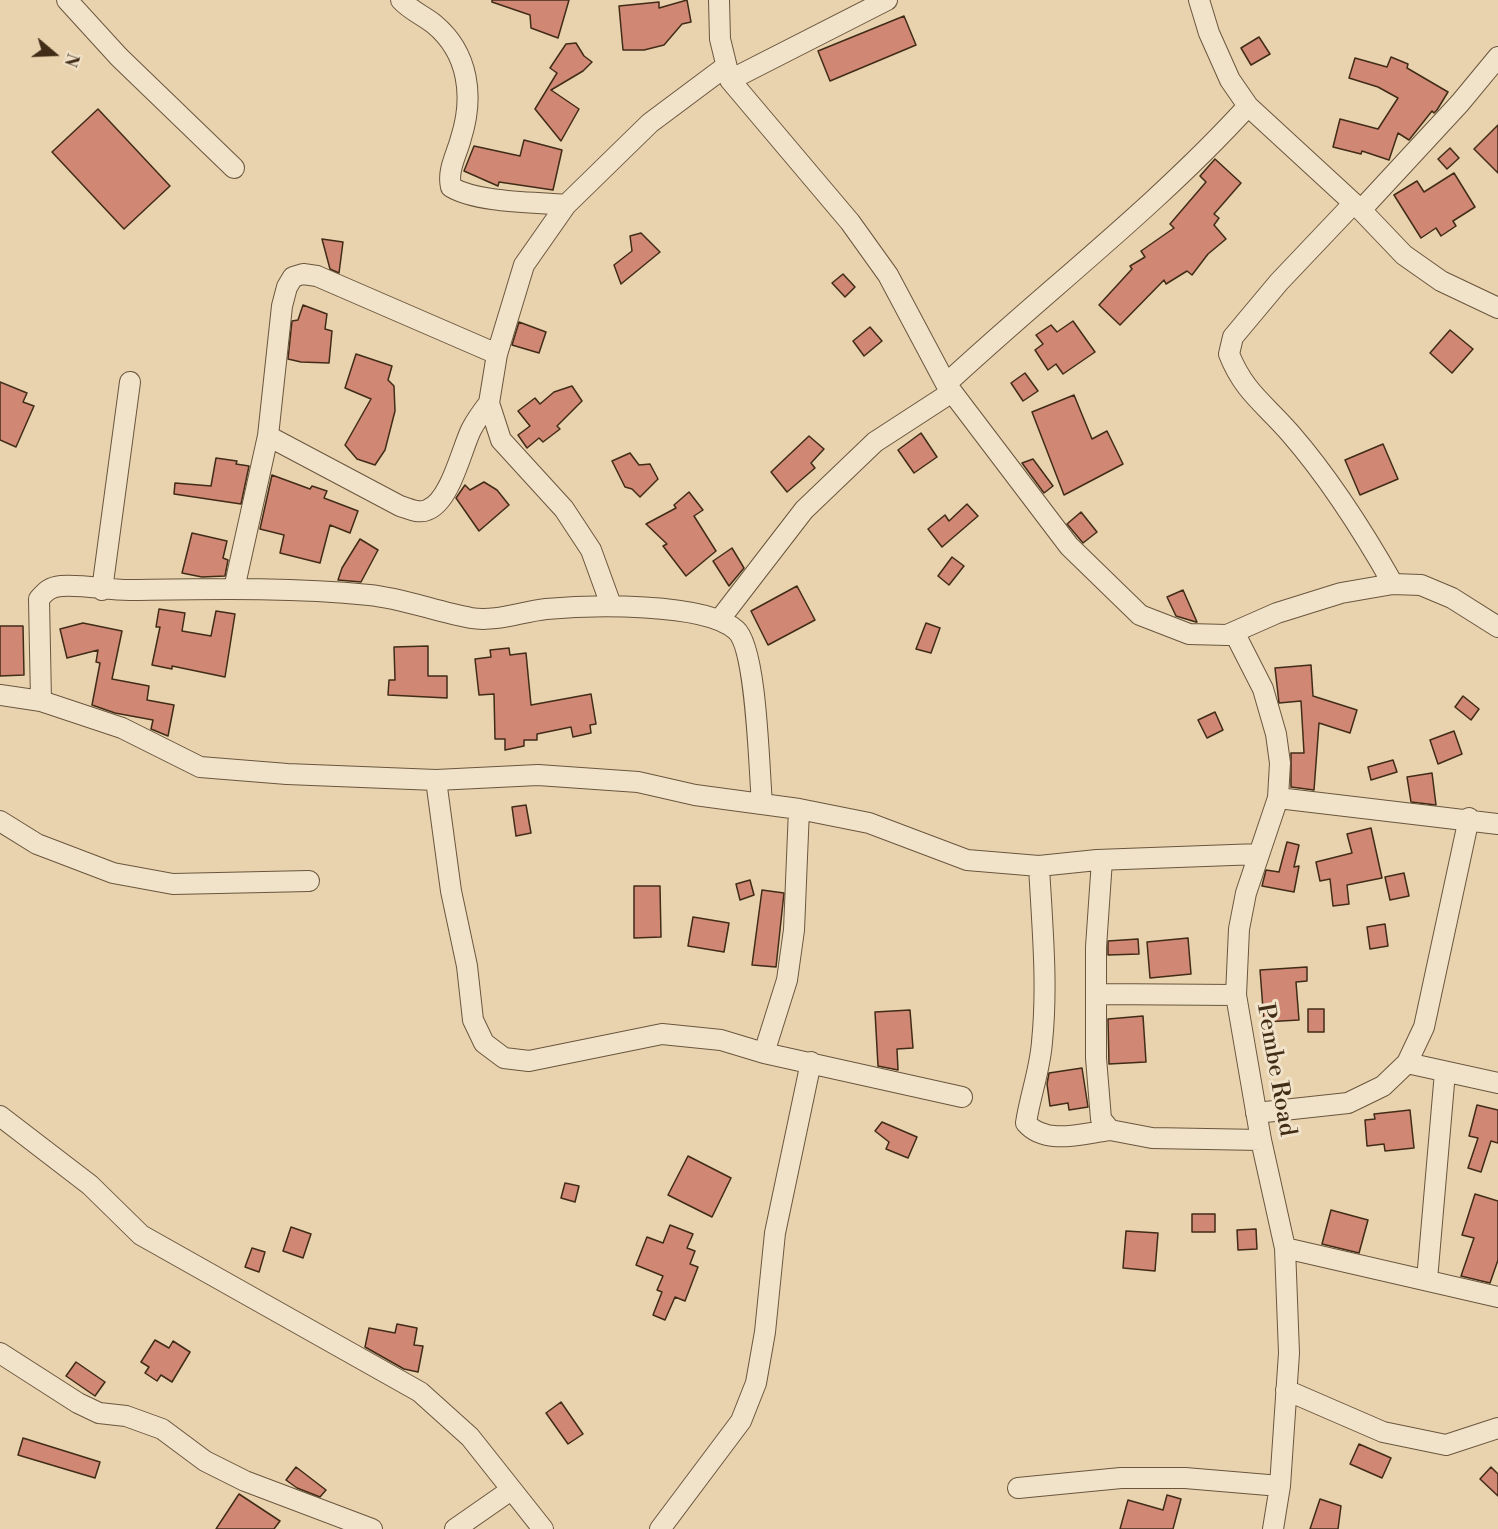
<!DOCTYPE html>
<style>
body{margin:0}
#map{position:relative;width:1498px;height:1529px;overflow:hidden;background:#e9d3ae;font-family:"Libre Bodoni",serif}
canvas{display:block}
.north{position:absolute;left:24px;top:24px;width:60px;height:60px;-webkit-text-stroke:4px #f1e2ca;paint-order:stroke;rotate:109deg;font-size:16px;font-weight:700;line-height:24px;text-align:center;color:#402c17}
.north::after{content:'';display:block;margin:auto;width:21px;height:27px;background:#402c17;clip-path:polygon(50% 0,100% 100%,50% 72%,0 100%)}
</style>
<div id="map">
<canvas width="1498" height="1529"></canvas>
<div class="north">N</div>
</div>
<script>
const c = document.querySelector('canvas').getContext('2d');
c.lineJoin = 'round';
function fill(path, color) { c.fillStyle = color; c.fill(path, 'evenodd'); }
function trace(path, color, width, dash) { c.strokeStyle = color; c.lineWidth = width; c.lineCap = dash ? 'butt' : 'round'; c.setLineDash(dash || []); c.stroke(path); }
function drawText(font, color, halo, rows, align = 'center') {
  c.font = font + ' "Libre Bodoni",serif'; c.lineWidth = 6; c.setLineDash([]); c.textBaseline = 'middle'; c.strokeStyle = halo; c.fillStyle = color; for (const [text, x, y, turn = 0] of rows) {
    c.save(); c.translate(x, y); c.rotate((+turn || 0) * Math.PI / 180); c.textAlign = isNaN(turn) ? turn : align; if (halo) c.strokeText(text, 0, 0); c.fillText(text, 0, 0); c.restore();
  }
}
const building = new Path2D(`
 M 492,0 L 569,0 L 558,38 L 531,28 L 530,15 L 492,2 Z
 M 687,0 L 691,22 L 682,24 L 664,45 L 644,50 L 623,50 L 619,6 L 659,2 L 659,8 Z
 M 904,16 L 916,45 L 830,81 L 818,51 Z
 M 1259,37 L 1270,54 L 1251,65 L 1241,48 Z
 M 576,43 L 584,56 L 592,62 L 583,71 L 551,90 L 579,109 L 561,141 L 535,109 L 557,73 L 550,68 L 566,44 Z
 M 1391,57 L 1408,64 L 1407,68 L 1448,92 L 1437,110 L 1434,113 L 1432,111 L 1409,140 L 1398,133 L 1389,160 L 1362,151 L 1361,154 L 1333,147 L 1340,119 L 1378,129 L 1398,98 L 1378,87 L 1349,78 L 1355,58 L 1387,67 Z
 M 98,109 L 170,186 L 124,229 L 52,152 Z
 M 1498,125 L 1498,173 L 1474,149 Z
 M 524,140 L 562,150 L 553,190 L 499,182 L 498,186 L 464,171 L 474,146 L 520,156 Z
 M 1450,148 L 1459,158 L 1447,169 L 1438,159 Z
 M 1215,159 L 1241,183 L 1214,214 L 1219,218 L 1214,225 L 1226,239 L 1208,254 L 1192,275 L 1187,271 L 1166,284 L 1164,280 L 1120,325 L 1099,305 L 1132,269 L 1130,266 L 1145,257 L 1141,251 L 1174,228 L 1170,224 L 1206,182 L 1200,176 Z
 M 1454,173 L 1475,207 L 1453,221 L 1456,226 L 1441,236 L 1436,228 L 1421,238 L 1394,195 L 1417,181 L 1424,192 Z
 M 641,233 L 660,252 L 621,284 L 614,265 L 632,251 L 630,236 Z
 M 322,239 L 343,242 L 339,273 L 330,269 Z
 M 843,274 L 855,287 L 845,297 L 832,283 Z
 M 303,305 L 327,314 L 325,329 L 332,331 L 329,363 L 301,362 L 288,359 L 292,321 L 298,320 Z
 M 1073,321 L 1095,352 L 1063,374 L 1056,364 L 1048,370 L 1035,350 L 1043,344 L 1036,335 L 1051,325 L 1057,332 Z
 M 519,322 L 546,332 L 539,353 L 512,345 Z
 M 870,327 L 882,341 L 864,356 L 853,341 Z
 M 1450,330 L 1473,349 L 1452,373 L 1430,353 Z
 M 356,354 L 392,366 L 388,380 L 394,386 L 395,411 L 385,450 L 375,465 L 357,459 L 345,445 L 371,399 L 345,388 Z
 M 1025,373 L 1038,391 L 1023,401 L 1011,383 Z
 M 0,382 L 27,393 L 23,402 L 34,406 L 16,447 L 0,440 Z
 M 572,386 L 582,401 L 557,426 L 560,429 L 543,442 L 539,438 L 527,448 L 518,435 L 530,426 L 518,411 L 535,398 L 540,404 L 554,392 Z
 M 1074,395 L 1092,439 L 1107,431 L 1123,464 L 1064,495 L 1032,412 Z
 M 921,433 L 937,457 L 914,473 L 898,450 Z
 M 809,436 L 824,449 L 811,463 L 815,468 L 787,492 L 771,472 Z
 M 1383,444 L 1398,479 L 1360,495 L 1345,460 Z
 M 630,453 L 639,465 L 650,464 L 658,479 L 640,497 L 632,489 L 625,487 L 612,461 Z
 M 216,458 L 237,461 L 236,464 L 249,466 L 241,504 L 174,494 L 175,483 L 211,486 Z
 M 1033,459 L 1053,486 L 1044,493 L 1022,463 Z
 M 272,475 L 310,489 L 312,486 L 327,491 L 324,498 L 358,511 L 350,533 L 330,525 L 320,563 L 280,553 L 284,535 L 260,529 Z
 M 484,482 L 497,490 L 509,505 L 479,531 L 456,498 L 465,485 L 470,490 Z
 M 689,492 L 703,510 L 694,516 L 716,551 L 686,576 L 663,546 L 667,544 L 646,524 L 676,508 L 674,505 Z
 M 967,504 L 978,516 L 942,547 L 928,529 L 945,515 L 949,521 Z
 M 1081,512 L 1097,532 L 1083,543 L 1067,524 Z
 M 192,533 L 227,541 L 223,558 L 228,560 L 225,576 L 202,577 L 182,573 Z
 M 360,539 L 378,550 L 361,582 L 338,580 L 342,568 Z
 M 732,548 L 744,568 L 729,586 L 713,561 Z
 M 952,557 L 964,566 L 949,585 L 938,576 Z
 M 797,586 L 815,620 L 768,645 L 751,611 Z
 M 1183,590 L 1197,622 L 1196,622 L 1176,616 L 1167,597 Z
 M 159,609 L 185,613 L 182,631 L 211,636 L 216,611 L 235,614 L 225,677 L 172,666 L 172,669 L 152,665 L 160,627 L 156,627 Z
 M 83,623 L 122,631 L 112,679 L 149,686 L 147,700 L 174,705 L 168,736 L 151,729 L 153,720 L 115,713 L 92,705 L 100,663 L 96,662 L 98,650 L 67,658 L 60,629 Z
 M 926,623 L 940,628 L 931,653 L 916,649 Z
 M 0,626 L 23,626 L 24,675 L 0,676 Z
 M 428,646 L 428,676 L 447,676 L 447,698 L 388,695 L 389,680 L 395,680 L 394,647 Z
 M 509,648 L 510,655 L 526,653 L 531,705 L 591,694 L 596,724 L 590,725 L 591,733 L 573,737 L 571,727 L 537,734 L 537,740 L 524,740 L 524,746 L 505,750 L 505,739 L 495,739 L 494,694 L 479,695 L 475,659 L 491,657 L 490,650 Z
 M 1311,665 L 1313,696 L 1357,710 L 1350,733 L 1319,723 L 1314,790 L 1291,787 L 1291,753 L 1304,753 L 1301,701 L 1279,703 L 1275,668 Z
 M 1463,696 L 1479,709 L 1471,720 L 1455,707 Z
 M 1215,712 L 1223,730 L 1207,738 L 1198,720 Z
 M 1454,731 L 1462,754 L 1438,764 L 1430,740 Z
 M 1393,760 L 1397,772 L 1371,780 L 1368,767 Z
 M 1432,773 L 1436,805 L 1411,802 L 1407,777 Z
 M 526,805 L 531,833 L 516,836 L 512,807 Z
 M 1371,828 L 1382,878 L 1347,885 L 1349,904 L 1333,906 L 1330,879 L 1320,881 L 1316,862 L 1352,853 L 1347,834 Z
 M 1287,842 L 1299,845 L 1294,867 L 1299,866 L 1294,892 L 1262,886 L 1266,870 L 1279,872 Z
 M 1404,873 L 1409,896 L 1390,900 L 1385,877 Z
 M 750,880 L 754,895 L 740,900 L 736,884 Z
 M 634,886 L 660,886 L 661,937 L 634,938 Z
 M 762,890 L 784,893 L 776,967 L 752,965 Z
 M 693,917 L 729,923 L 724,952 L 688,946 Z
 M 1385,924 L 1388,946 L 1370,949 L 1367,927 Z
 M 1188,938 L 1191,974 L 1150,978 L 1147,942 Z
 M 1138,939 L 1139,954 L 1108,955 L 1108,941 Z
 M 1307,967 L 1307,981 L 1296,982 L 1299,1020 L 1264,1022 L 1260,970 Z
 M 1308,1009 L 1324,1009 L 1324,1032 L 1308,1032 Z
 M 910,1010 L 913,1048 L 897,1049 L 898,1070 L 878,1066 L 875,1012 Z
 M 1143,1016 L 1146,1062 L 1109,1064 L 1108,1019 Z
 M 1082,1068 L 1088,1107 L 1069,1110 L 1068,1103 L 1050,1106 L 1047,1084 L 1049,1073 Z
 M 1477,1105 L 1498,1110 L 1498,1143 L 1491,1141 L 1481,1172 L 1468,1168 L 1478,1138 L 1469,1136 Z
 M 1410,1110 L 1414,1148 L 1385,1151 L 1384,1144 L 1367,1146 L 1365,1120 L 1375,1119 L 1374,1114 Z
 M 882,1122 L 917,1137 L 908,1158 L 886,1149 L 889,1142 L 875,1131 Z
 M 688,1156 L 731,1178 L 712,1217 L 668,1195 Z
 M 565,1183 L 579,1186 L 575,1202 L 561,1198 Z
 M 1475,1194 L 1498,1201 L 1498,1260 L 1490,1283 L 1461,1276 L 1474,1238 L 1462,1235 Z
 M 1331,1210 L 1368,1220 L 1359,1253 L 1322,1244 Z
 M 1192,1214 L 1215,1214 L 1215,1232 L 1192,1232 Z
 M 670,1225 L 693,1234 L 687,1248 L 695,1251 L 690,1264 L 698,1267 L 685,1301 L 675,1297 L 665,1320 L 653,1315 L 662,1292 L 657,1290 L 663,1276 L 636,1265 L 647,1237 L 663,1243 Z
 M 291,1227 L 311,1234 L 303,1258 L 283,1251 Z
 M 1256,1229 L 1257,1249 L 1238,1250 L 1237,1230 Z
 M 1126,1231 L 1158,1233 L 1155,1271 L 1123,1268 Z
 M 252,1248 L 265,1252 L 259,1272 L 245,1267 Z
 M 397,1324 L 417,1328 L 414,1345 L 423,1346 L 418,1372 L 404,1369 L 365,1347 L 369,1328 L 395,1333 Z
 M 155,1340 L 169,1348 L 173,1341 L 190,1352 L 172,1382 L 161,1375 L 157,1381 L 145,1373 L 149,1367 L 141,1362 Z
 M 76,1362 L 105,1382 L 95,1396 L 66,1376 Z
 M 561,1402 L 583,1434 L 568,1444 L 546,1413 Z
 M 23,1438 L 100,1462 L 95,1478 L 18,1455 Z
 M 1359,1444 L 1391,1458 L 1382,1478 L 1350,1464 Z
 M 296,1467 L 326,1490 L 320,1497 L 297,1488 L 286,1480 Z
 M 1491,1467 L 1498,1474 L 1498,1496 L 1480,1479 Z
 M 239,1494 L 280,1521 L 274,1529 L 216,1529 Z
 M 1167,1495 L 1181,1499 L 1173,1529 L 1120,1529 L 1128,1500 L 1163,1510 Z
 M 1320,1499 L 1341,1506 L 1338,1529 L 1310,1529 Z`);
const minor = new Path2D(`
 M 67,0 L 119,57 L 234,168
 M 401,0 C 410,10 424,16 434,24 C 469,53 474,97 461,138 C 457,154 447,170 451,187 C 478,203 534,202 566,205
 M 719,0 L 720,39 L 730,80 L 850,222 L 888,275 L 946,384 L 1069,546 L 1140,615 L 1189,634 L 1227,635 L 1277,613 L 1341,593 L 1393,584 L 1421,585 L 1452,598 L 1498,627
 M 1199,0 L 1209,33 L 1230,80 L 1248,106 L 1361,210 L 1404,255 L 1441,281 L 1498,308
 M 730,80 L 887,0
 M 1353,204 L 1279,282 L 1233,337 L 1229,354 C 1244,392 1265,404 1290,433 C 1330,479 1363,531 1393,584
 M 1361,210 L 1460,103 L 1498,57
 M 946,384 C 1046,291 1156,207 1248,106
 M 268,436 L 400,506 C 408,508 418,514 427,510 C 450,502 461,451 471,430 C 476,420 482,412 489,403
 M 234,589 L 268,436 L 282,306 L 287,287 L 293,277 L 303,274 L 317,276 L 497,354
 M 102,590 L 130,382
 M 611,605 L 591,550 L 564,509 L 501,440 L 489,403 L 497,354 L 524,265 L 566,205 L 650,123 L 725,67
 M 720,619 L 804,510 L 875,442 L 952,392
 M 1234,632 L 1263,689 L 1276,734 L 1280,763 L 1278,798 L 1246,893 L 1239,929 L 1236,995 L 1261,1140 L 1285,1248 L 1289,1353 L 1280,1486 L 1273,1529
 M 0,695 L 41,701 L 122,728 L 200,767 L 287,774 L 436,780 L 538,775 L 638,782 L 695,795 L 799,809 L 869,823 L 967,860 L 1039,866 L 1097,860 L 1259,854
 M 41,701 L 39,599 C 46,591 50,587 61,586 C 81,584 108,590 129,590 C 209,589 289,587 369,595 C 402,598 437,612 471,618 C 496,622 520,612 546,609 C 589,605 704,602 736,630 C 757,648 759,772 762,803
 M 436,780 L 451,891 L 467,966 L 473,1020 L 484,1043 L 504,1058 L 529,1061 L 662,1034 L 721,1040 L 764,1053 L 962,1097
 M 1278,798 L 1498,824
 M 0,821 L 37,844 L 113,873 L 173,884 L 309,881
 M 1102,860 L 1096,947 L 1096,1058 L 1101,1119 L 1110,1130 L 1152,1138 L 1261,1140
 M 1039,866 C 1042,924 1048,984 1042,1042 C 1040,1070 1030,1096 1026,1123 C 1046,1146 1084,1133 1110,1130
 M 1096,994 L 1236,995
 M 764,1053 L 787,980 L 794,930 L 799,809
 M 1407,1063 L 1498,1083
 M 1256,1113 L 1348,1103 L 1383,1086 L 1407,1063 L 1424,1027 L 1469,818
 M 0,1116 L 90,1185 L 141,1235 L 420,1392 L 470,1437 L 543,1529
 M 1285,1248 L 1498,1297
 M 1427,1280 L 1445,1072
 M 0,1353 L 78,1403 L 99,1413 L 126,1416 L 162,1429 L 205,1461 L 245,1481 L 372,1529
 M 1286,1390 L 1383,1432 L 1446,1445 L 1498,1428
 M 1018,1488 L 1121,1478 L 1185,1478 L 1280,1486
 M 455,1529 L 511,1490
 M 660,1529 L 741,1421 L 756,1383 L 765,1332 L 775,1233 L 811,1062`);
const streetNames = [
 ["Pembe Road",1275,1070,80]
];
fill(building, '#d08773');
trace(building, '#402c17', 1.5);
trace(minor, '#6a563d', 22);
trace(minor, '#f1e2ca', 20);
drawText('24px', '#402c17', '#f1e2ca', streetNames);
</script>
